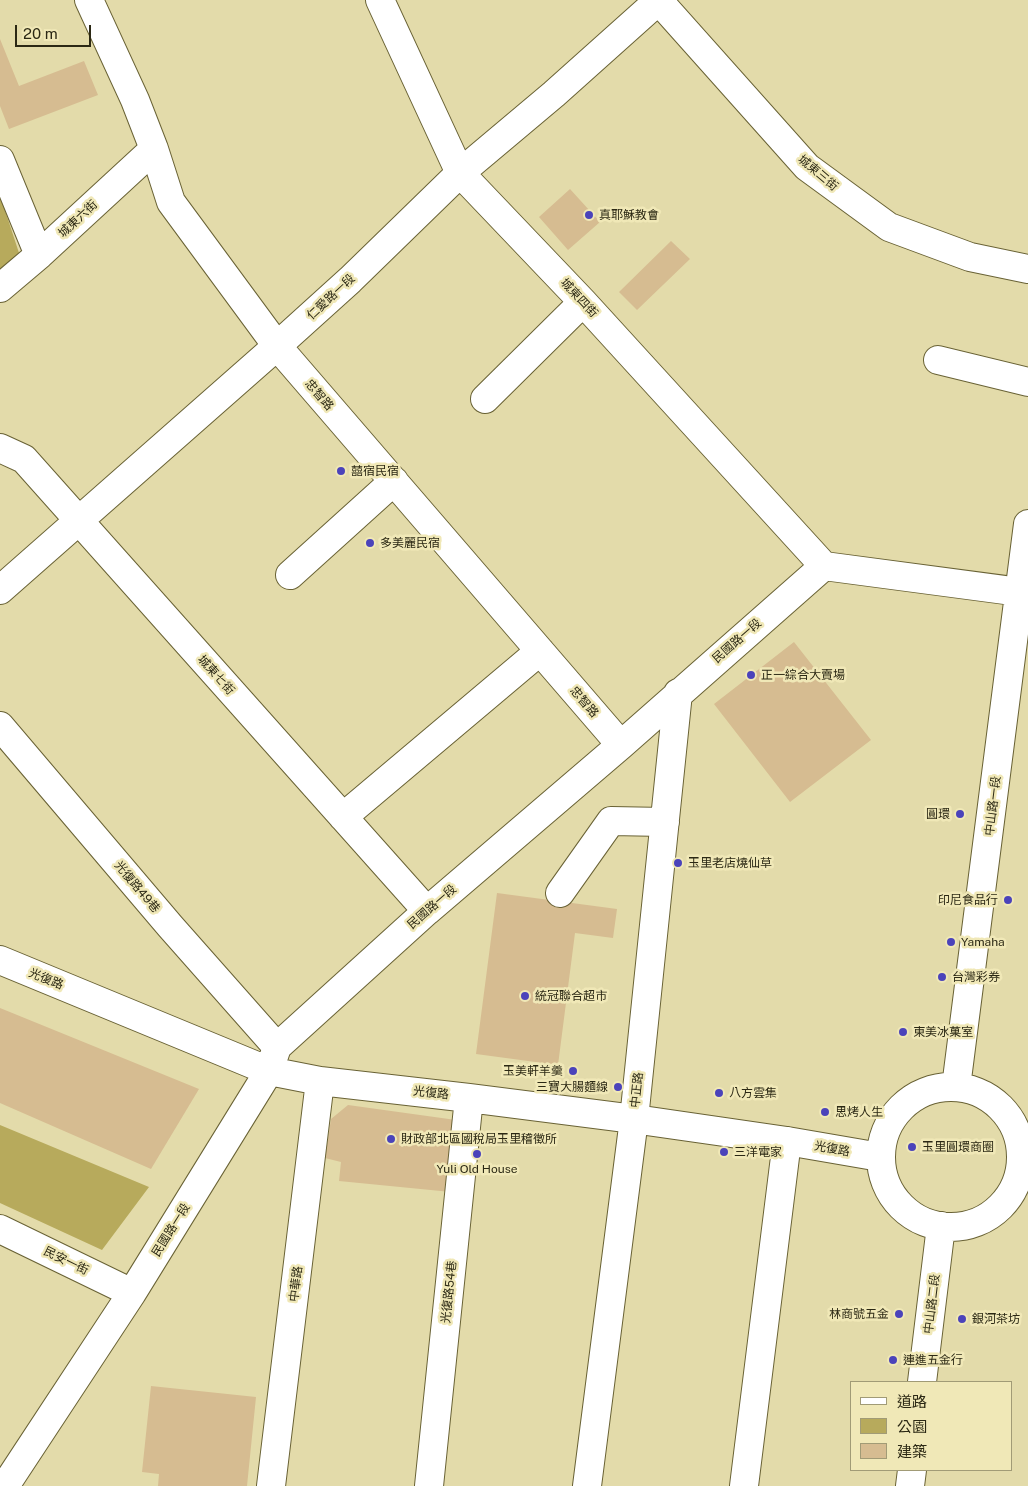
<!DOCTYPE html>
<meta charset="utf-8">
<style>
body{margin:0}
#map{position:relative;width:1028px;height:1486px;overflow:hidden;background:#e3dbaa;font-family:"Public Sans","Noto Sans TC",sans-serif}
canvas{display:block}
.legend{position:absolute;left:850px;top:1381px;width:162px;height:90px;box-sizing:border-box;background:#f0e8b7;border:1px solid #a19b76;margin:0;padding:6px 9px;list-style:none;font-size:15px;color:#2b2814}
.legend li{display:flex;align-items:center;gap:10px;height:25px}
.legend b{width:25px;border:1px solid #a19b76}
.scale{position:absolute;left:15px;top:25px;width:76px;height:22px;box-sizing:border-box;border:2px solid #2b2814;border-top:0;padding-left:6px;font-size:15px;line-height:18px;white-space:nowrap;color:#2b2814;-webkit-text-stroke:4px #f0e8b7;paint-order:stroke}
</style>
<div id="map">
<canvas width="1028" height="1486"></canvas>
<ul class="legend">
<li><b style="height:6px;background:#fff"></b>道路</li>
<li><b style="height:14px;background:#b7aa5c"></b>公園</li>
<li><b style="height:14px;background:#d6bc91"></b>建築</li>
</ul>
<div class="scale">20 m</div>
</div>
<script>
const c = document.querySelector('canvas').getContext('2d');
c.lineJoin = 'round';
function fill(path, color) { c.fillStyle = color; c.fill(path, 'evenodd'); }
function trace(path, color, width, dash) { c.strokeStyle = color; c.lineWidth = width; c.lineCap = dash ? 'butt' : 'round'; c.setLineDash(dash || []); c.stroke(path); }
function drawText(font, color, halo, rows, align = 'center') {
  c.font = font + ' "Public Sans","Noto Sans TC",sans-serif'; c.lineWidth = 5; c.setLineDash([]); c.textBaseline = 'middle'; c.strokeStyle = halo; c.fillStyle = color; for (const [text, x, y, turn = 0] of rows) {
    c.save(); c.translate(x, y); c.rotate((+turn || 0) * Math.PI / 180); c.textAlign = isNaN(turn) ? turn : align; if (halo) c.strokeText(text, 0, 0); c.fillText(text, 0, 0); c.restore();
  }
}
const green = new Path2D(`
 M 0,195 L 20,256 L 0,276 Z
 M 0,1125 L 149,1187 L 102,1250 L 0,1203 Z`);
const building = new Path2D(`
 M 0,39 L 19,86 L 84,61 L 98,95 L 9,129 L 0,106 Z
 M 570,189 L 600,222 L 568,250 L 539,217 Z
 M 671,241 L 690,259 L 637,310 L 619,292 Z
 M 794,642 L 871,740 L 790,802 L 714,704 Z
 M 497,893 L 617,909 L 613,938 L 575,933 L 558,1065 L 476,1054 Z
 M 0,1008 L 199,1089 L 151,1169 L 0,1103 Z
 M 348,1105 L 456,1120 L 451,1192 L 339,1181 L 341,1162 L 325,1158 L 331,1119 Z
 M 151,1386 L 256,1397 L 247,1486 L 158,1486 L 159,1474 L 142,1472 Z`);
const minor = new Path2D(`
 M 89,0 L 135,100 L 154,149 L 171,202 L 277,346 L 621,745
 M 380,0 L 460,173 L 583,302 L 824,566
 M 658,0 L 807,167 L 889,227 L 970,257 L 1028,269
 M 0,160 L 39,255
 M 0,288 L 39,255 L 154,149
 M 938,360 L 1028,382
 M 485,399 L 583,302
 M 0,448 L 24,459 L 427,911
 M 290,575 L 394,481
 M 0,590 L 277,346 L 350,280 L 460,173 L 554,94 L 659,0
 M 0,726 L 170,926 L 277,1047
 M 343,817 L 540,651
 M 560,893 L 611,821 L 665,822
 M 0,960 L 269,1071 L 320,1081 L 469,1098 L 634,1119 L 787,1141 L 880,1157
 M881 1157a70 70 0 1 1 140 0a70 70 0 1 1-140 0Z
 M 956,1087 L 1028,524
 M 0,1229 L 132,1293
 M 922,1382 L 941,1226
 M 5,1486 L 132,1293 L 269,1071 L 277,1047 L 427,911 L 621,745 L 824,566 L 1028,593
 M 271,1486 L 320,1081
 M 429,1486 L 469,1098
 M 587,1486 L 634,1119 L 678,693
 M 744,1486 L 787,1141
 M 910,1486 L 912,1470`);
const markers = [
 [589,215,5,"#4b43ba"],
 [341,471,5,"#4b43ba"],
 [370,543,5,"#4b43ba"],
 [751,675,5,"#4b43ba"],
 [960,814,5,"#4b43ba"],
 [678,863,5,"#4b43ba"],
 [1008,900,5,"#4b43ba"],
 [951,942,5,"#4b43ba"],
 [942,977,5,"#4b43ba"],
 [525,996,5,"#4b43ba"],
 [903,1032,5,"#4b43ba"],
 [573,1071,5,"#4b43ba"],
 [618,1087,5,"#4b43ba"],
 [719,1093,5,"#4b43ba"],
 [825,1112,5,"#4b43ba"],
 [391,1139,5,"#4b43ba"],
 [912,1147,5,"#4b43ba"],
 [724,1152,5,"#4b43ba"],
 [477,1154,5,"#4b43ba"],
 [899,1314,5,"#4b43ba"],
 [962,1319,5,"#4b43ba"],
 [893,1360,5,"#4b43ba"]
];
const streetNames = [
 ["城東三街",818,173,40],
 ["城東六街",78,219,-43],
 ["仁愛路一段",331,297,-43],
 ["城東四街",579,298,47],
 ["忠智路",319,395,49],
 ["民國路一段",737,641,-41],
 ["城東七街",216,675,48],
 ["忠智路",584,702,49],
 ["中山路一段",993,806,-83],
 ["光復路49巷",137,887,50],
 ["民國路一段",432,907,-41],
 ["光復路",46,979,22],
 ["中正路",637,1090,-84],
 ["光復路",431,1093,6],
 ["光復路",832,1149,10],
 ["民國路一段",171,1230,-58],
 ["民安一街",66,1261,26],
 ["中華路",296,1284,-83],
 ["光復路54巷",449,1292,-84],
 ["中山路二段",932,1304,-83]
];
const poiNames = [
 ["真耶穌教會",599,215],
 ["囍宿民宿",351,471],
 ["多美麗民宿",380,543],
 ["正一綜合大賣場",761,675],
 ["圓環",950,814,"right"],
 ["玉里老店燒仙草",688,863],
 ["印尼食品行",998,900,"right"],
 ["Yamaha",961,942],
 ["台灣彩券",952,977],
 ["統冠聯合超市",535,996],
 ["東美冰菓室",913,1032],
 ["玉美軒羊羹",563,1071,"right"],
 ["三寶大腸麵線",608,1087,"right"],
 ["八方雲集",729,1093],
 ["思烤人生",835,1112],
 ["財政部北區國稅局玉里稽徵所",401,1139],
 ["玉里圓環商圈",922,1147],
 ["三洋電家",734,1152],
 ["Yuli Old House",477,1169,"center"],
 ["林商號五金",889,1314,"right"],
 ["銀河茶坊",972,1319],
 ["連進五金行",903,1360]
];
fill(green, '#b7aa5c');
fill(building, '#d6bc91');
trace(minor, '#696235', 30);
trace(minor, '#fff', 28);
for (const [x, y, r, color] of markers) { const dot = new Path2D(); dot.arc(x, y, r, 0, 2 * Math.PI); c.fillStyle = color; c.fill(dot); trace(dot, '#f0e8b7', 2); }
drawText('12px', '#2b2814', '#f0e8b7', streetNames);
drawText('12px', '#2b2814', '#f0e8b7', poiNames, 'left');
</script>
